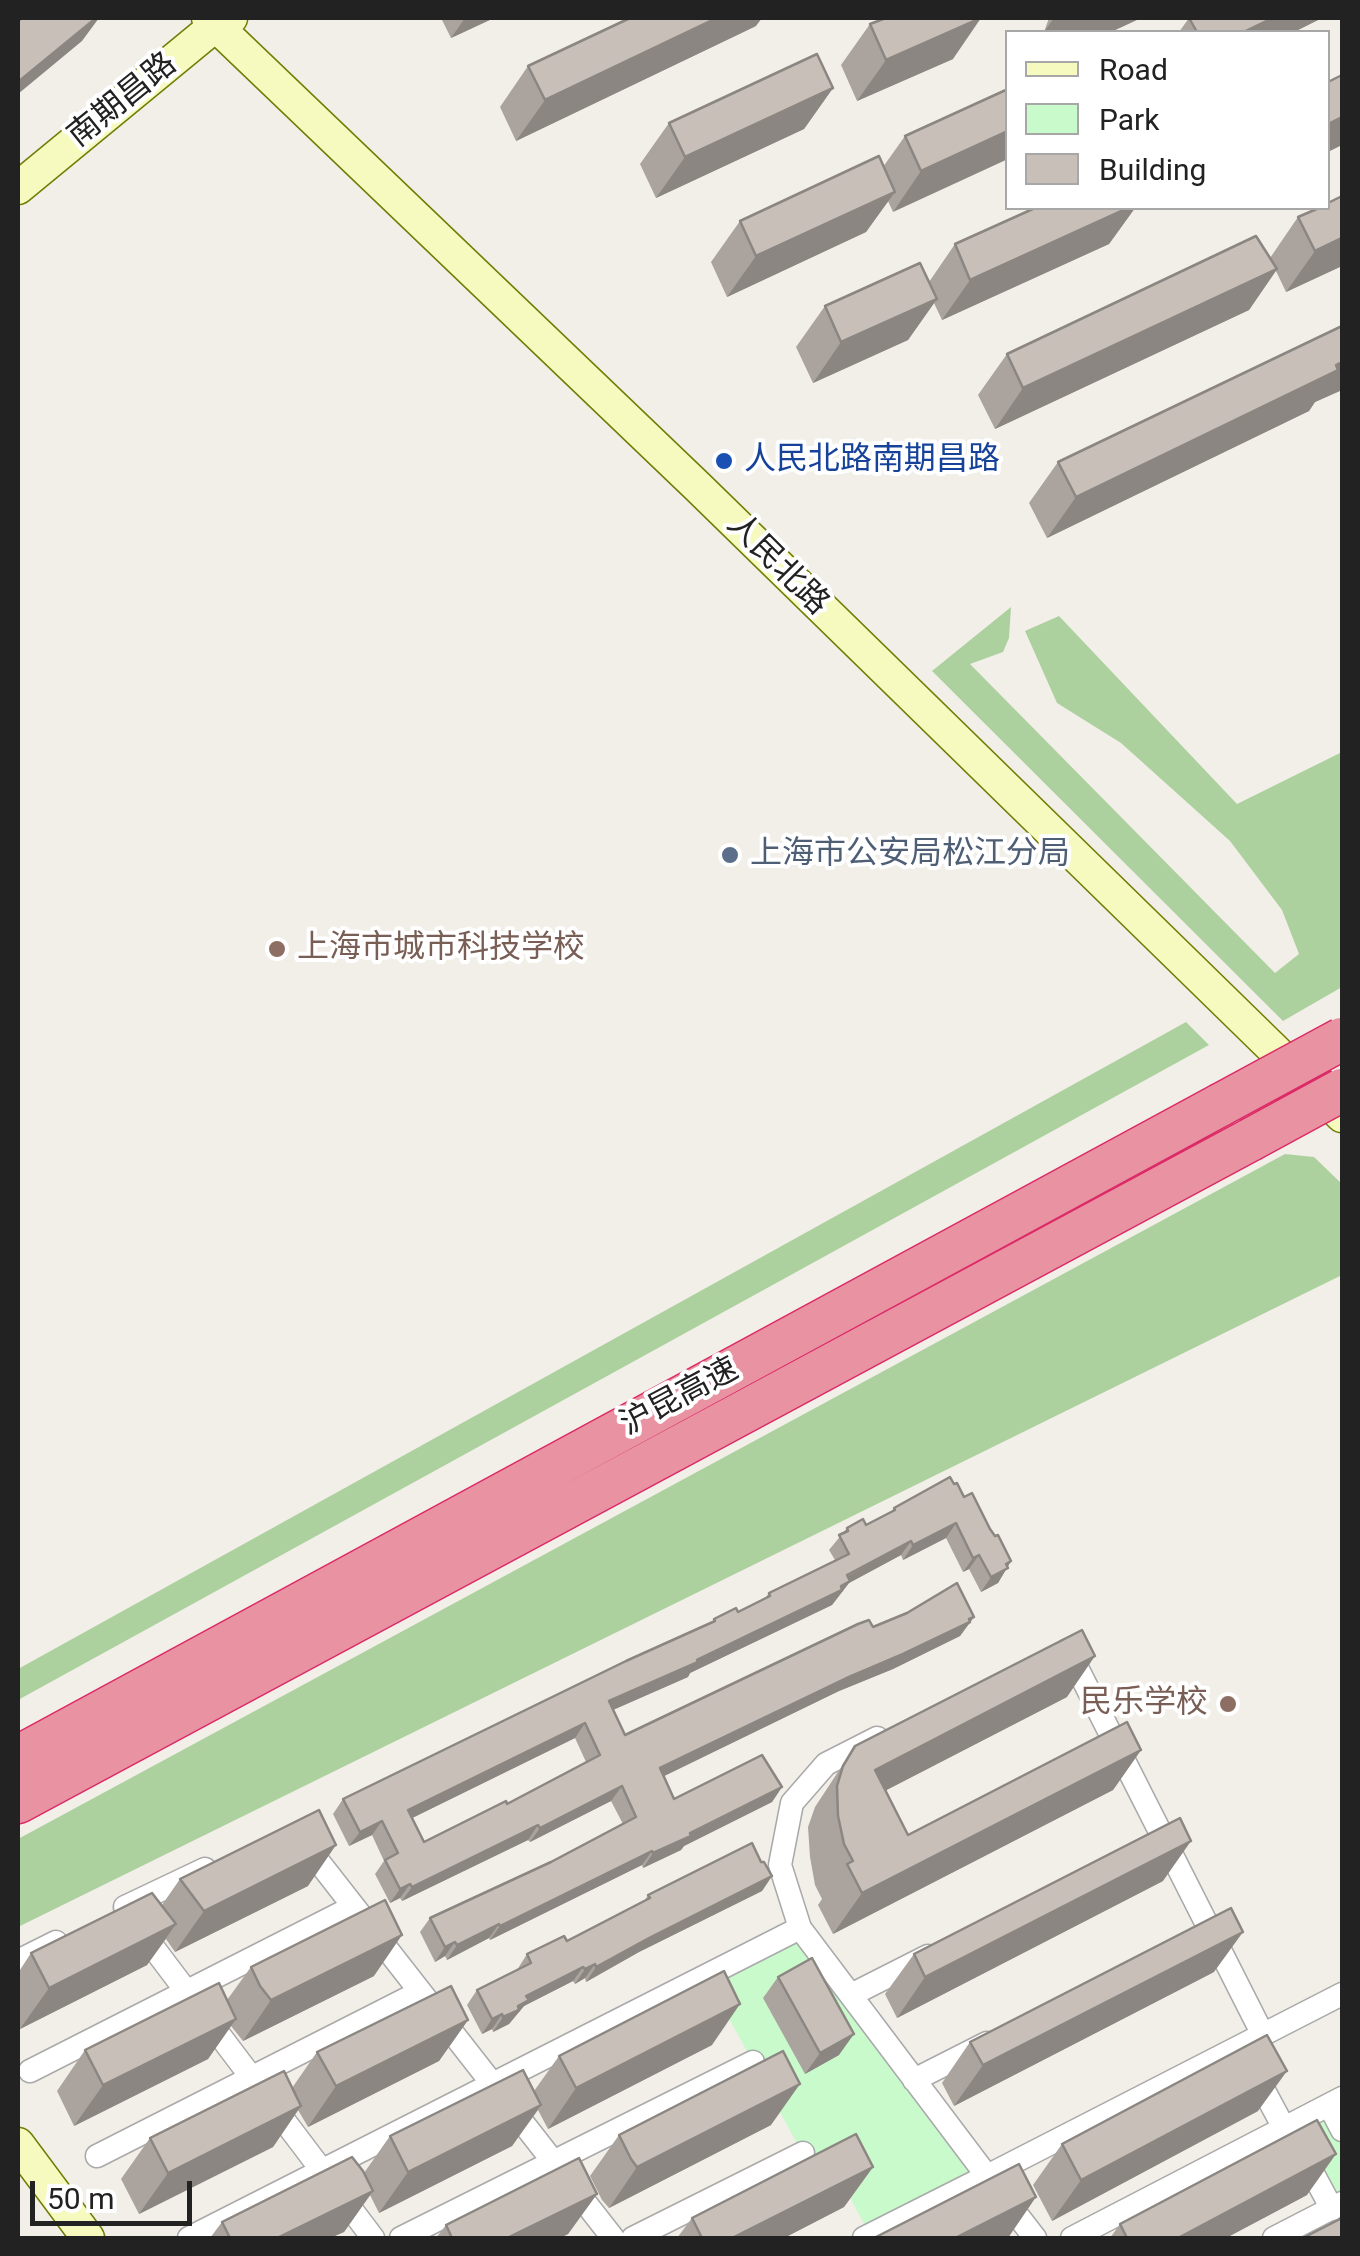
<!DOCTYPE html>
<meta charset="utf-8">
<style>
body{margin:0}
#map{position:relative;width:1360px;height:2256px;overflow:hidden;background:#f2efe9;font-family:Roboto,sans-serif}
canvas{display:block}
.frame{position:absolute;inset:0;border:20px solid #222;pointer-events:none}
.legend{position:absolute;left:1005px;top:30px;width:325px;height:180px;box-sizing:border-box;background:#fff;border:2px solid #a7a7a7;margin:0;padding:12px 18px;list-style:none;font-size:30px;color:#222}
.legend li{display:flex;align-items:center;gap:20px;height:50px}
.legend b{width:50px;border:2px solid #a7a7a7}
.scale{position:absolute;left:30px;top:2181px;width:162px;height:45px;box-sizing:border-box;border:5px solid #222;border-top:0;padding-left:12px;font-size:30px;line-height:35px;white-space:nowrap;color:#222;-webkit-text-stroke:8px #fff;paint-order:stroke}
</style>
<div id="map">
<canvas width="1360" height="2256"></canvas>
<div class="frame"></div>
<ul class="legend">
<li><b style="height:12px;background:#f7fabf"></b>Road</li>
<li><b style="height:28px;background:#c8facc"></b>Park</li>
<li><b style="height:28px;background:#c7bfb8"></b>Building</li>
</ul>
<div class="scale">50 m</div>
</div>
<script>
const c = document.querySelector('canvas').getContext('2d');
c.lineJoin = 'round';
function fill(path, color) { c.fillStyle = color; c.fill(path, 'evenodd'); }
function trace(path, color, width, dash) { c.strokeStyle = color; c.lineWidth = width; c.lineCap = dash ? 'butt' : 'round'; c.setLineDash(dash || []); c.stroke(path); }
function drawText(font, color, halo, rows, align = 'center') {
  c.font = font + ' Roboto,"Noto Sans SC",sans-serif'; c.lineWidth = 8; c.setLineDash([]); c.textBaseline = 'middle'; c.strokeStyle = halo; c.fillStyle = color; for (const [text, x, y, turn = 0] of rows) {
    c.save(); c.translate(x, y); c.rotate((+turn || 0) * Math.PI / 180); c.textAlign = isNaN(turn) ? turn : align; if (halo) c.strokeText(text, 0, 0); c.fillText(text, 0, 0); c.restore();
  }
}
const forest = new Path2D(`
 M 1011,607 L 1009,638 L 1003,652 L 970,664 L 1275,973 L 1299,954 L 1282,910 L 1230,841 L 1121,743 L 1057,703 L 1025,631 L 1059,616 L 1237,804 L 1342,752 L 1342,987 L 1283,1021 L 932,671 Z
 M 1186,1022 L 1209,1045 L 18,1700 L 18,1669 Z
 M 1285,1154 L 1314,1157 L 1342,1184 L 1342,1275 L 18,1927 L 18,1839 Z`);
const park = new Path2D(`
 M 800,1928 L 987,2176 L 870,2235 L 832,2164 L 813,2173 L 706,1976 Z
 M 1329,2105 L 1342,2130 L 1342,2203 L 1287,2127 Z`);
const street = new Path2D(`
 M 1068,1650 L 1263,2035
 M 304,1843 L 613,2238
 M 125,1907 L 205,1869
 M 800,1928 L 780,1865 L 792,1803 L 826,1764 L 877,1738
 M 140,1930 L 373,2238
 M 18,1961 L 56,1942
 M 851,1995 L 928,1956
 M 30,2071 L 353,1907
 M 1254,2072 L 1284,2128
 M 914,2080 L 987,2043
 M 1329,2105 L 1342,2130
 M 1303,2155 L 1332,2209
 M 97,2156 L 420,1992
 M 189,2238 L 800,1928 L 987,2176 L 1342,1994
 M 401,2238 L 753,2062
 M 633,2238 L 803,2153
 M 864,2238 L 987,2176 L 1035,2238
 M 1072,2238 L 1342,2098
 M 1274,2238 L 1342,2203`);
const secondary = new Path2D(`
 M 208,18 L 698,487 L 1342,1116
 M 18,188 L 216,25 L 231,18
 M 18,2144 L 88,2238`);
const highway = new Path2D(`
 M 18,1757 L 1220,1105
 M 18,1802 L 1250,1140`);
const highwayBridge = new Path2D(`
 M 1220,1105 L 1342,1039
 M 1250,1140 L 1342,1090`);
const wall = new Path2D(`
 M 441,18 L 494,18 L 451,38 Z
 M 1049,18 L 1141,18 L 1113,31 L 1100,32 L 1044,32 Z
 M 1189,18 L 1322,18 L 1294,32 L 1179,32 Z
 M 870,24 L 953,59 L 857,101 L 841,65 Z
 M 756,26 L 516,141 L 500,107 L 528,66 Z
 M 833,88 L 804,129 L 656,198 L 640,164 L 669,123 Z
 M 1008,89 L 893,212 L 888,201 L 866,232 L 727,297 L 711,262 L 740,221 L 883,167 L 905,136 Z
 M 1035,208 L 1135,208 L 1109,244 L 942,320 L 934,303 L 908,340 L 813,383 L 796,347 L 825,306 L 929,282 L 955,244 Z
 M 1298,217 L 1342,266 L 1286,292 L 1276,271 L 1249,310 L 995,429 L 978,395 L 1007,354 L 1270,258 Z
 M 1342,323 L 1342,390 L 1315,402 L 1309,411 L 1047,538 L 1029,503 L 1058,462 L 1339,327 Z
 M 954,1484 L 990,1529 L 1011,1561 L 998,1583 L 981,1592 L 969,1569 L 963,1572 L 946,1538 L 903,1560 L 901,1555 L 849,1583 L 832,1605 L 690,1673 L 688,1677 L 613,1710 L 625,1735 L 873,1627 L 974,1617 L 960,1636 L 893,1669 L 839,1691 L 663,1776 L 674,1799 L 782,1787 L 772,1802 L 684,1846 L 681,1850 L 643,1868 L 642,1865 L 490,1940 L 489,1938 L 447,1960 L 445,1956 L 435,1962 L 420,1932 L 430,1918 L 551,1862 L 623,1824 L 611,1801 L 530,1842 L 528,1840 L 402,1901 L 400,1898 L 390,1903 L 375,1874 L 384,1861 L 372,1835 L 349,1846 L 333,1814 L 343,1799 L 712,1622 L 714,1619 L 738,1612 L 765,1598 L 769,1593 L 835,1560 L 829,1550 L 847,1528 L 866,1525 L 890,1513 L 894,1508 ZM 575,1738 L 586,1762 L 507,1804 L 424,1842 L 412,1818 Z
 M 1067,1697 L 886,1790 L 908,1835 L 1141,1750 L 1113,1790 L 833,1934 L 818,1905 L 822,1899 L 815,1885 L 810,1857 L 808,1827 L 815,1807 L 855,1746 Z
 M 761,1862 L 772,1876 L 762,1891 L 639,1952 L 586,1982 L 585,1978 L 575,1984 L 573,1981 L 524,2006 L 509,2024 L 493,2032 L 492,2029 L 482,2034 L 467,2005 L 477,1990 L 517,1970 L 527,1954 L 567,1941 L 645,1900 L 648,1895 Z
 M 180,1879 L 308,1886 L 175,1952 L 166,1939 L 147,1965 L 20,2029 L 18,2024 L 18,1973 L 31,1953 L 162,1905 Z
 M 1163,1881 L 897,2018 L 885,1994 L 914,1954 Z
 M 251,1967 L 374,1976 L 243,2041 L 231,2026 L 208,2059 L 74,2126 L 57,2091 L 85,2050 L 227,2000 Z
 M 1214,1972 L 954,2106 L 942,2083 L 970,2042 Z
 M 778,1977 L 839,2055 L 805,2074 L 763,1998 Z
 M 468,2020 L 439,2061 L 308,2127 L 298,2110 L 273,2147 L 139,2214 L 121,2179 L 150,2138 L 292,2088 L 317,2052 Z
 M 712,2045 L 548,2129 L 538,2110 L 512,2146 L 379,2213 L 370,2195 L 344,2232 L 330,2238 L 210,2238 L 222,2222 L 364,2173 L 390,2136 L 534,2091 L 559,2056 Z
 M 1258,2111 L 1052,2221 L 1033,2185 L 1062,2144 Z
 M 771,2125 L 609,2208 L 602,2200 L 590,2176 L 619,2135 Z
 M 873,2167 L 844,2207 L 784,2238 L 677,2238 L 692,2218 Z
 M 597,2194 L 568,2234 L 560,2238 L 436,2238 L 446,2225 Z
 M 1307,2195 L 1226,2238 L 1110,2238 L 1120,2224 Z`);
const shadedWall = new Path2D(`
 M 96,18 L 99,18 L 82,41 L 18,94 L 18,82 Z
 M 465,18 L 494,18 L 451,38 Z
 M 717,18 L 762,18 L 756,26 L 516,141 L 545,100 Z
 M 981,18 L 953,59 L 857,101 L 886,60 Z
 M 1054,18 L 1141,18 L 1113,31 L 1100,32 L 1044,32 Z
 M 1273,18 L 1322,18 L 1294,32 L 1244,32 Z
 M 833,88 L 804,129 L 656,198 L 685,157 Z
 M 1342,117 L 1342,145 L 1328,152 L 1328,124 Z
 M 1008,131 L 1008,159 L 893,212 L 921,171 Z
 M 895,192 L 866,232 L 727,297 L 756,256 Z
 M 1128,208 L 1135,208 L 1109,244 L 942,320 L 970,280 Z
 M 1342,238 L 1342,266 L 1286,292 L 1315,251 Z
 M 1277,269 L 1249,310 L 995,429 L 1023,388 Z
 M 937,299 L 908,340 L 813,383 L 841,342 Z
 M 1342,362 L 1342,390 L 1315,402 L 1309,411 L 1047,538 L 1076,497 Z
 M 956,1523 L 946,1538 L 903,1560 L 913,1545 Z
 M 911,1541 L 901,1555 L 849,1583 L 832,1605 L 690,1673 L 688,1677 L 599,1716 L 609,1701 L 697,1660 Z
 M 979,1555 L 969,1569 L 963,1572 L 973,1558 Z
 M 1011,1561 L 998,1583 L 981,1592 L 991,1577 Z
 M 974,1617 L 960,1636 L 893,1669 L 839,1691 L 650,1783 L 660,1768 Z
 M 1095,1656 L 1067,1697 L 846,1811 L 875,1770 Z
 M 585,1723 L 575,1738 L 398,1825 L 408,1810 Z
 M 1141,1750 L 1113,1790 L 833,1934 L 862,1893 Z
 M 622,1786 L 611,1801 L 530,1842 L 540,1828 Z
 M 782,1787 L 772,1802 L 684,1846 L 681,1850 L 643,1868 L 653,1853 Z
 M 382,1821 L 372,1835 L 349,1846 L 360,1832 Z
 M 538,1825 L 528,1840 L 402,1901 L 412,1887 Z
 M 1191,1841 L 1163,1881 L 897,2018 L 925,1977 Z
 M 336,1845 L 308,1886 L 175,1952 L 204,1911 Z
 M 652,1851 L 642,1865 L 490,1940 L 500,1926 Z
 M 772,1876 L 762,1891 L 639,1952 L 586,1982 L 596,1967 L 649,1938 Z
 M 410,1884 L 400,1898 L 390,1903 L 400,1889 Z
 M 176,1924 L 147,1965 L 20,2029 L 49,1988 Z
 M 499,1924 L 489,1938 L 447,1960 L 457,1945 Z
 M 1243,1932 L 1214,1972 L 954,2106 L 983,2065 Z
 M 402,1935 L 374,1976 L 243,2041 L 271,2000 Z
 M 455,1942 L 445,1956 L 435,1962 L 445,1947 Z
 M 595,1964 L 585,1978 L 575,1984 L 585,1969 Z
 M 583,1967 L 573,1981 L 524,2006 L 509,2024 L 493,2032 L 503,2017 L 526,1996 Z
 M 740,2004 L 712,2045 L 548,2129 L 576,2088 Z
 M 502,2014 L 492,2029 L 482,2034 L 492,2019 Z
 M 236,2019 L 208,2059 L 74,2126 L 103,2085 Z
 M 468,2020 L 439,2061 L 308,2127 L 336,2086 Z
 M 854,2034 L 839,2055 L 805,2074 L 820,2053 Z
 M 1287,2071 L 1258,2111 L 1052,2221 L 1081,2180 Z
 M 800,2084 L 771,2125 L 609,2208 L 637,2167 Z
 M 541,2105 L 512,2146 L 379,2213 L 408,2172 Z
 M 301,2106 L 273,2147 L 139,2214 L 168,2173 Z
 M 1336,2154 L 1307,2195 L 1226,2238 L 1178,2238 Z
 M 873,2167 L 844,2207 L 784,2238 L 732,2238 Z
 M 373,2191 L 344,2232 L 330,2238 L 277,2238 Z
 M 597,2194 L 568,2234 L 560,2238 L 507,2238 Z
 M 1036,2197 L 1008,2238 L 955,2238 Z`);
const building = new Path2D(`
 M 22,18 L 96,18 L 18,82 L 18,21 Z
 M 630,18 L 717,18 L 545,100 L 528,66 Z
 M 886,18 L 981,18 L 886,60 L 870,24 Z
 M 1189,18 L 1273,18 L 1244,32 L 1197,32 Z
 M 817,54 L 833,88 L 685,157 L 669,123 Z
 M 1342,75 L 1342,117 L 1328,124 L 1328,82 Z
 M 1008,89 L 1008,131 L 921,171 L 905,136 Z
 M 879,156 L 895,192 L 756,256 L 740,221 Z
 M 1342,196 L 1342,238 L 1315,251 L 1298,217 L 1319,208 L 1328,208 L 1328,203 Z
 M 1035,208 L 1128,208 L 970,280 L 955,244 Z
 M 1256,236 L 1277,269 L 1023,388 L 1007,354 Z
 M 920,263 L 937,299 L 841,342 L 825,306 Z
 M 1342,326 L 1342,362 L 1336,365 L 1338,370 L 1076,497 L 1058,462 Z
 M 950,1477 L 954,1484 L 957,1483 L 964,1497 L 972,1493 L 990,1529 L 995,1536 L 998,1535 L 1011,1561 L 1006,1564 L 1008,1568 L 991,1577 L 979,1555 L 973,1558 L 956,1523 L 913,1545 L 911,1541 L 847,1575 L 850,1581 L 841,1586 L 842,1590 L 697,1660 L 698,1662 L 609,1701 L 625,1735 L 858,1624 L 869,1620 L 873,1627 L 907,1613 L 957,1583 L 974,1617 L 969,1619 L 970,1622 L 903,1654 L 849,1677 L 660,1768 L 674,1799 L 762,1755 L 782,1787 L 690,1833 L 691,1836 L 653,1853 L 652,1851 L 500,1926 L 499,1924 L 457,1945 L 455,1942 L 445,1947 L 430,1918 L 551,1862 L 636,1817 L 622,1786 L 540,1828 L 538,1825 L 412,1887 L 410,1884 L 400,1889 L 385,1860 L 398,1853 L 382,1821 L 360,1832 L 343,1799 L 626,1661 L 715,1621 L 714,1619 L 736,1608 L 738,1612 L 770,1596 L 769,1593 L 849,1554 L 839,1535 L 848,1531 L 847,1528 L 863,1519 L 866,1525 L 895,1510 L 894,1508 ZM 585,1723 L 600,1755 L 507,1804 L 506,1801 L 424,1842 L 408,1810 Z
 M 1082,1630 L 1095,1656 L 875,1770 L 908,1835 L 1127,1722 L 1141,1750 L 862,1893 L 847,1864 L 853,1861 L 844,1844 L 838,1816 L 837,1786 L 843,1766 L 855,1746 Z
 M 319,1810 L 336,1845 L 204,1911 L 180,1879 Z
 M 1180,1818 L 1191,1841 L 925,1977 L 914,1954 Z
 M 752,1843 L 761,1862 L 764,1862 L 772,1876 L 649,1938 L 596,1967 L 595,1964 L 585,1969 L 583,1967 L 526,1996 L 529,2000 L 518,2006 L 519,2010 L 503,2017 L 502,2014 L 492,2019 L 477,1990 L 531,1963 L 527,1954 L 564,1936 L 567,1941 L 650,1898 L 648,1895 Z
 M 152,1893 L 176,1924 L 49,1988 L 31,1953 Z
 M 385,1900 L 402,1935 L 271,2000 L 260,1986 L 251,1967 Z
 M 1231,1908 L 1243,1932 L 983,2065 L 970,2042 Z
 M 812,1958 L 854,2034 L 820,2053 L 778,1977 Z
 M 724,1971 L 740,2004 L 576,2088 L 559,2056 Z
 M 219,1983 L 236,2019 L 103,2085 L 85,2050 Z
 M 451,1986 L 468,2020 L 336,2086 L 317,2052 Z
 M 1267,2035 L 1287,2071 L 1081,2180 L 1062,2144 Z
 M 783,2051 L 800,2084 L 637,2167 L 631,2159 L 619,2135 Z
 M 523,2070 L 541,2105 L 408,2172 L 390,2136 Z
 M 284,2071 L 301,2106 L 168,2173 L 150,2138 Z
 M 1317,2120 L 1336,2154 L 1178,2238 L 1127,2238 L 1120,2224 Z
 M 856,2134 L 873,2167 L 732,2238 L 702,2238 L 692,2218 Z
 M 352,2157 L 363,2171 L 373,2191 L 277,2238 L 230,2238 L 222,2222 Z
 M 579,2158 L 597,2194 L 507,2238 L 452,2238 L 446,2225 Z
 M 1019,2164 L 1036,2197 L 955,2238 L 874,2238 Z
 M 1342,2218 L 1342,2238 L 1303,2238 Z`);
const markers = [
 [724,461,10,"#1a4fb4"],
 [730,855,10,"#5c6f8a"],
 [277,949,10,"#8d6e63"],
 [1228,1704,10,"#8d6e63"]
];
const streetNames = [
 ["南期昌路",123,101,-39],
 ["人民北路",777,565,45],
 ["沪昆高速",680,1398,-28]
];
const transitNames = [
 ["人民北路南期昌路",744,461]
];
const serviceNames = [
 ["上海市公安局松江分局",750,855]
];
const educationNames = [
 ["上海市城市科技学校",297,949],
 ["民乐学校",1208,1704,"right"]
];
fill(forest, '#add19e');
fill(park, '#c8facc');
trace(street, '#a9a9a9', 25);
trace(secondary, '#707d05', 35);
trace(highway, '#dc2a67', 45);
trace(street, '#fff', 22);
trace(secondary, '#f7fabf', 32);
trace(highway, '#e892a2', 42);
trace(highwayBridge, '#dc2a67', 45, []);
trace(highwayBridge, '#e892a2', 42);
fill(wall, '#aba49e');
fill(shadedWall, '#8b8681');
fill(building, '#c7bfb8');
trace(building, '#8b8681', 2.5);
for (const [x, y, r, color] of markers) { const dot = new Path2D(); dot.arc(x, y, r, 0, 2 * Math.PI); c.fillStyle = color; c.fill(dot); trace(dot, '#fff', 4); }
drawText('32px', '#222', '#fff', streetNames);
drawText('32px', '#164399', '#fff', transitNames, 'left');
drawText('32px', '#4e5e75', '#fff', serviceNames, 'left');
drawText('32px', '#785e54', '#fff', educationNames, 'left');
</script>
